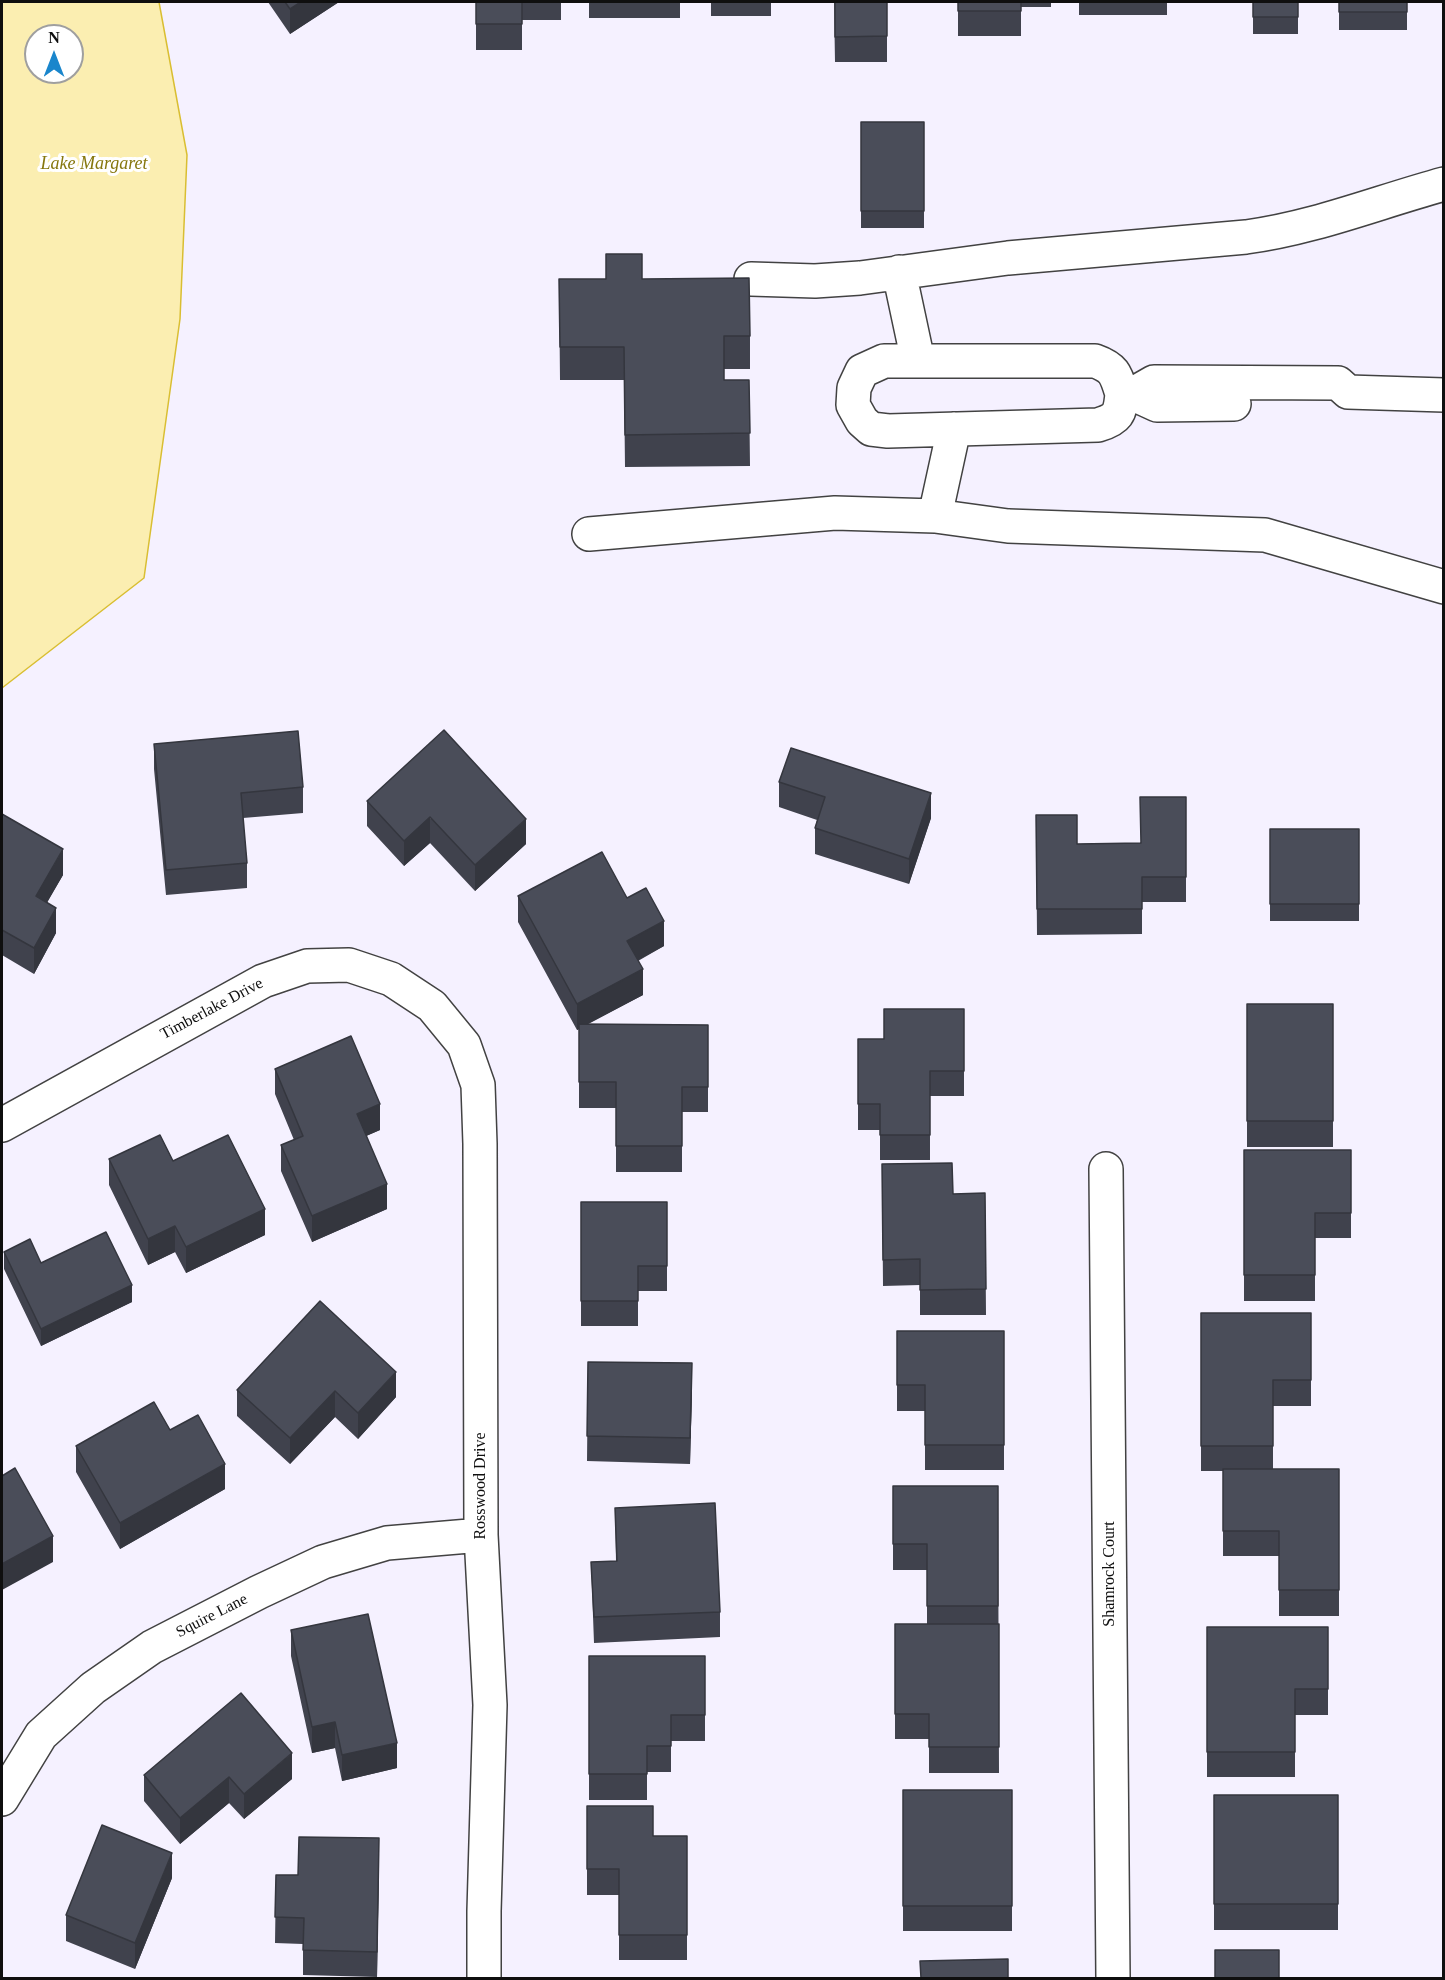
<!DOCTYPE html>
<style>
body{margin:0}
#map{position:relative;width:1445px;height:1980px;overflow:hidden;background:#f5f1ff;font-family:Georgia,serif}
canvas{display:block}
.frame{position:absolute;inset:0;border:3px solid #0f0f0f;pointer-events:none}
.north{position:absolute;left:24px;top:24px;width:60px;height:60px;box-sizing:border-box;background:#fff;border:2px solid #9f9f9f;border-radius:50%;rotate:0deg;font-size:16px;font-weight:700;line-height:24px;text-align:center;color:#0f0f0f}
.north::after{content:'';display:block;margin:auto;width:21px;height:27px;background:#1a86cc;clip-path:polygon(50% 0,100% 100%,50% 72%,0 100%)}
</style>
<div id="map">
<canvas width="1445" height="1980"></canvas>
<div class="frame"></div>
<div class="north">N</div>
</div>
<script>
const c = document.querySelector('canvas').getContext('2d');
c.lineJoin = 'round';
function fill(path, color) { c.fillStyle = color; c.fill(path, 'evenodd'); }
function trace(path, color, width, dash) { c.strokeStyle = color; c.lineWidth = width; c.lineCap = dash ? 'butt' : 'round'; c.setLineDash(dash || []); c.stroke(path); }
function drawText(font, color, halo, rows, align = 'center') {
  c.font = font + ' Georgia,serif'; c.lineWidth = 6; c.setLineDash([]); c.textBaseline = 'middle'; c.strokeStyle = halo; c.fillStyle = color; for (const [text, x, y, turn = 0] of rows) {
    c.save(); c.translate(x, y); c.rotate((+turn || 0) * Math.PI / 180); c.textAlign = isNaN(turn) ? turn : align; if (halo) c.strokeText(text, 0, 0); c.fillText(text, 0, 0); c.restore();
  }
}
const water = new Path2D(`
 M 2,2 L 159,2 L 187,155 L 180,319 L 144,578 L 2,688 ZM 36,36 L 72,36 L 72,72 L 36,72 Z`);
const minor = new Path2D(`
 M 899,272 L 918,361
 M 751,279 L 815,281 L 860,278 L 1008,258 L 1246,237 C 1314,228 1378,202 1444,184
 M 1122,394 C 1120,414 1118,419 1098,425 L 888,431 L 871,429 L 862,421 L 853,405 L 854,388 L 862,371 L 884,361 L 1095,361 C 1115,368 1116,375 1122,394 L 1133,394 L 1154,382 L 1338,383 L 1348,392 L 1444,395
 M 1133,394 L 1157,405 L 1234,404
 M 935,516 L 1008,526 L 1265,535 L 1444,587
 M 589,534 L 835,513 L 935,516 L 954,429
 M 2,1125 L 263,981 L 307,966 L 349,965 L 391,979 L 432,1006 L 464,1045 L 478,1085 L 480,1144 L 481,1535 L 490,1705 L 484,1911 L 484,1978
 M 1106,1169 L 1113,1978
 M 2,1799 L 41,1735 L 93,1688 L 152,1647 L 259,1592 L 323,1562 L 387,1543 L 481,1535`);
const wall = new Path2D(`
 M 268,2 L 339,2 L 290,34 Z
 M 476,2 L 561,2 L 561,20 L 522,20 L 522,50 L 476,50 Z
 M 589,2 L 680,2 L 680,18 L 589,18 Z
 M 711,2 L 771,2 L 771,16 L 711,16 Z
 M 834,2 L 887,2 L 887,62 L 835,62 Z
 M 958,2 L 1051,2 L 1051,7 L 1021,7 L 1021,36 L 958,36 Z
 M 1079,2 L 1167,2 L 1167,15 L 1079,15 Z
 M 1253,2 L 1298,2 L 1298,34 L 1253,34 Z
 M 1339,2 L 1407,2 L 1407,30 L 1339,30 Z
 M 861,122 L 924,122 L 924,228 L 861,228 Z
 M 606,254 L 642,279 L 750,336 L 750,369 L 724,369 L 724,380 L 749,380 L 750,466 L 625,467 L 624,380 L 560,380 L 559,279 L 606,279 Z
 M 154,744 L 303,787 L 303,813 L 243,818 L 247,863 L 247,888 L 166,895 L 154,769 Z
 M 779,782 L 931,818 L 909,884 L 815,854 L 815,828 L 817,820 L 779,807 Z
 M 1186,797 L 1186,902 L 1142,902 L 1142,934 L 1037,935 L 1036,815 L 1077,844 L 1140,843 Z
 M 367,801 L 526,844 L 475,891 L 430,843 L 404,866 L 367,826 Z
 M 2,814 L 63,875 L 47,902 L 56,933 L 34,974 L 2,955 Z
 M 1270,829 L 1359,829 L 1359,921 L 1270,921 Z
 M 518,896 L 627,898 L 664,946 L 638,961 L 643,995 L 587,1024 L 708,1025 L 708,1112 L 682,1112 L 682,1172 L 616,1172 L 616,1108 L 579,1108 L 579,1029 L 577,1030 L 518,922 Z
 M 1247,1004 L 1333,1004 L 1333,1147 L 1247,1147 Z
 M 964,1009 L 964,1096 L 930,1096 L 930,1160 L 880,1160 L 880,1130 L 858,1130 L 858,1039 L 884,1039 Z
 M 275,1069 L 380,1130 L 366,1136 L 387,1209 L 312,1242 L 281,1171 L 281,1145 L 294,1140 L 275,1094 Z
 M 1244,1150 L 1351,1150 L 1351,1238 L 1315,1238 L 1315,1301 L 1244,1301 Z
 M 109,1159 L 173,1161 L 265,1235 L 186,1273 L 175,1252 L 148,1265 L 109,1185 Z
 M 882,1164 L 953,1194 L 985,1193 L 986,1315 L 920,1315 L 920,1285 L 883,1286 Z
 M 581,1202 L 667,1202 L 667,1291 L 638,1291 L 638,1326 L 581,1326 Z
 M 4,1252 L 41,1263 L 132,1302 L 41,1346 L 4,1269 Z
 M 320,1301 L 396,1397 L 358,1439 L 335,1417 L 290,1464 L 237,1416 L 237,1390 Z
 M 1201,1313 L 1311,1313 L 1311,1406 L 1273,1406 L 1273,1469 L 1339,1469 L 1339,1616 L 1279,1616 L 1279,1556 L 1223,1556 L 1223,1471 L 1201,1471 Z
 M 897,1331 L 1004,1331 L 1004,1470 L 925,1470 L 925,1411 L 897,1411 Z
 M 588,1362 L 692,1389 L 690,1464 L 587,1461 Z
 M 170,1430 L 225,1489 L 120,1549 L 76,1472 L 76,1446 Z
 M 893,1486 L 998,1486 L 999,1773 L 929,1773 L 929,1739 L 895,1739 L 895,1624 L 927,1624 L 927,1570 L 893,1570 Z
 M 615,1508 L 720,1612 L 720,1637 L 594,1643 L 591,1562 L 616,1561 Z
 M 1207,1627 L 1328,1627 L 1328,1715 L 1295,1715 L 1295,1777 L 1207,1777 Z
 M 291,1630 L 397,1768 L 342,1781 L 335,1748 L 312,1753 L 291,1656 Z
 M 589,1656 L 705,1656 L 705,1741 L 671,1741 L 671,1772 L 647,1772 L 647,1800 L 589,1800 Z
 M 144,1775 L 292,1779 L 244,1819 L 229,1803 L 180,1844 L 144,1801 Z
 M 903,1790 L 1012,1790 L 1012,1931 L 903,1931 Z
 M 1214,1795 L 1338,1795 L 1338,1930 L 1214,1930 Z
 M 587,1806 L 653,1836 L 687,1836 L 687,1960 L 619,1960 L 619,1895 L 587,1895 Z
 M 379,1864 L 377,1977 L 303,1975 L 303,1944 L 275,1943 L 276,1875 L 298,1875 Z
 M 172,1878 L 135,1969 L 66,1941 L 66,1915 Z`);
const shadedWall = new Path2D(`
 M 301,2 L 339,2 L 290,34 L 290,9 Z
 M 931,793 L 931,818 L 909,884 L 909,859 Z
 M 430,817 L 430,843 L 404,866 L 404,841 Z
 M 526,819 L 526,844 L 475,891 L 475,865 Z
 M 63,849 L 63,875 L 36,922 L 36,896 Z
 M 56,908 L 56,933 L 34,974 L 34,948 Z
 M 664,921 L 664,946 L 627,966 L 627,941 Z
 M 643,969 L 643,995 L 577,1030 L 577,1004 Z
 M 380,1104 L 380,1130 L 357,1140 L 357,1114 Z
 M 387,1184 L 387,1209 L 312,1242 L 312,1216 Z
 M 265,1209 L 265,1235 L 186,1273 L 186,1247 Z
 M 175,1226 L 175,1252 L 148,1265 L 148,1239 Z
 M 132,1285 L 132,1302 L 41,1346 L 41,1329 Z
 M 692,1363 L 692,1389 L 690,1464 L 690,1438 Z
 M 396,1372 L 396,1397 L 358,1439 L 358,1413 Z
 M 335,1391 L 335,1417 L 290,1464 L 290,1438 Z
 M 225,1464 L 225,1489 L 120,1549 L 120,1523 Z
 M 53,1536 L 53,1562 L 2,1590 L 2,1564 Z
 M 335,1722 L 335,1748 L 312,1753 L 312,1727 Z
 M 397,1743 L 397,1768 L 342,1781 L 342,1755 Z
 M 292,1753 L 292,1779 L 244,1819 L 244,1794 Z
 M 229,1777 L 229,1803 L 180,1844 L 180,1818 Z
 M 379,1838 L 379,1864 L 377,1977 L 377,1952 Z
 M 172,1853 L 172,1878 L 135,1969 L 135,1943 Z`);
const building = new Path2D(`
 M 285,2 L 301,2 L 290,9 Z
 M 476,2 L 522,2 L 522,24 L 476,24 Z
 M 835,2 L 887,2 L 887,36 L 835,37 Z
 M 958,2 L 1021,2 L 1021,11 L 958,11 Z
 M 1253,2 L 1298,2 L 1298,17 L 1253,17 Z
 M 1339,2 L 1407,2 L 1407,12 L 1339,12 Z
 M 861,122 L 924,122 L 924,211 L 861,211 Z
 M 606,254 L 642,254 L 642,279 L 749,278 L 750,336 L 724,336 L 724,380 L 749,380 L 750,433 L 625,435 L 624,347 L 560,347 L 559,279 L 606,279 Z
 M 444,730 L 526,819 L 475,865 L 430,817 L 404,841 L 367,801 Z
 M 298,731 L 303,787 L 241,793 L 247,863 L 166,870 L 154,744 Z
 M 791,748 L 931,793 L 909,859 L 815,828 L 825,797 L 779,782 Z
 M 1140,797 L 1186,797 L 1186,877 L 1142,877 L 1142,909 L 1037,909 L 1036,815 L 1077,815 L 1077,844 L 1141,843 Z
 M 2,814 L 63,849 L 36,896 L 56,908 L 34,948 L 2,930 Z
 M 1270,829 L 1359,829 L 1359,904 L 1270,904 Z
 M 602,852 L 627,898 L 646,888 L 664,921 L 627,941 L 643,969 L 577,1004 L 518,896 Z
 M 1247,1004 L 1333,1004 L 1333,1121 L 1247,1121 Z
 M 884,1009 L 964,1009 L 964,1071 L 930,1071 L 930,1135 L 880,1135 L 880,1104 L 858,1104 L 858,1039 L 884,1039 Z
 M 579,1024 L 708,1025 L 708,1087 L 682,1087 L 682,1146 L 616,1146 L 616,1082 L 579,1082 Z
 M 351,1036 L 380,1104 L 357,1114 L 387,1184 L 312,1216 L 281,1145 L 303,1136 L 275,1069 Z
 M 160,1135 L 173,1161 L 228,1135 L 265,1209 L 186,1247 L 175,1226 L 148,1239 L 109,1159 Z
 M 1244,1150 L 1351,1150 L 1351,1213 L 1315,1213 L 1315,1275 L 1244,1275 Z
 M 952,1163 L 953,1194 L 985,1193 L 986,1289 L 920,1290 L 920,1259 L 883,1260 L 882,1164 Z
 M 581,1202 L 667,1202 L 667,1266 L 638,1266 L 638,1301 L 581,1301 Z
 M 106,1232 L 132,1285 L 41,1329 L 4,1252 L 30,1239 L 41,1263 Z
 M 320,1301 L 396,1372 L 358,1413 L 335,1391 L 290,1438 L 237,1390 Z
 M 1201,1313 L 1311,1313 L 1311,1380 L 1273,1380 L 1273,1446 L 1201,1446 Z
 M 897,1331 L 1004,1331 L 1004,1445 L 925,1445 L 925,1385 L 897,1385 Z
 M 588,1362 L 692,1363 L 690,1438 L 587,1436 Z
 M 154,1402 L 170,1430 L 198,1415 L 225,1464 L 120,1523 L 76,1446 Z
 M 15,1468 L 53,1536 L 2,1564 L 2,1476 Z
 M 1223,1469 L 1339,1469 L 1339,1590 L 1279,1590 L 1279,1531 L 1223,1531 Z
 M 893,1486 L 998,1486 L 998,1606 L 927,1606 L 927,1544 L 893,1544 Z
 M 715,1503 L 720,1612 L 594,1617 L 591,1562 L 617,1561 L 615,1508 Z
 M 368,1614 L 397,1743 L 342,1755 L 335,1722 L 312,1727 L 291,1630 Z
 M 895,1624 L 999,1624 L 999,1747 L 929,1747 L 929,1714 L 895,1714 Z
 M 1207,1627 L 1328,1627 L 1328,1689 L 1295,1689 L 1295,1752 L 1207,1752 Z
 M 589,1656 L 705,1656 L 705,1715 L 671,1715 L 671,1746 L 647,1746 L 647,1774 L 589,1774 Z
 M 241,1693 L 292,1753 L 244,1794 L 229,1777 L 180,1818 L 144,1775 Z
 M 903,1790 L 1012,1790 L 1012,1906 L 903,1906 Z
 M 1214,1795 L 1338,1795 L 1338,1904 L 1214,1904 Z
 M 587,1806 L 653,1806 L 653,1836 L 687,1836 L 687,1935 L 619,1935 L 619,1869 L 587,1869 Z
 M 102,1825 L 172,1853 L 135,1943 L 66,1915 Z
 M 299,1837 L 379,1838 L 377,1952 L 303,1950 L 304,1918 L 275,1917 L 276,1875 L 298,1875 Z
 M 1215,1950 L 1279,1950 L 1279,1978 L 1325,1978 L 1215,1978 Z
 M 1008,1959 L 1008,1978 L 921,1978 L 920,1961 Z`);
const streetNames = [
 ["Timberlake Drive",212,1009,-28],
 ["Rosswood Drive",481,1486,-90],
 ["Shamrock Court",1110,1574,-90],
 ["Squire Lane",212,1616,-27]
];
const waterNames = [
 ["Lake Margaret",94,164]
];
fill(water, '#fbeeb1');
trace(water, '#d9be32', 1.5);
trace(minor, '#424242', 36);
trace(minor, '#fff', 33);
fill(wall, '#40424d');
fill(shadedWall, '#34363e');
fill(building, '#4a4d59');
trace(building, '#34363e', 1.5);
drawText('16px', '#0f0f0f', '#fff', streetNames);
drawText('italic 18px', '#86770e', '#fff', waterNames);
</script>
